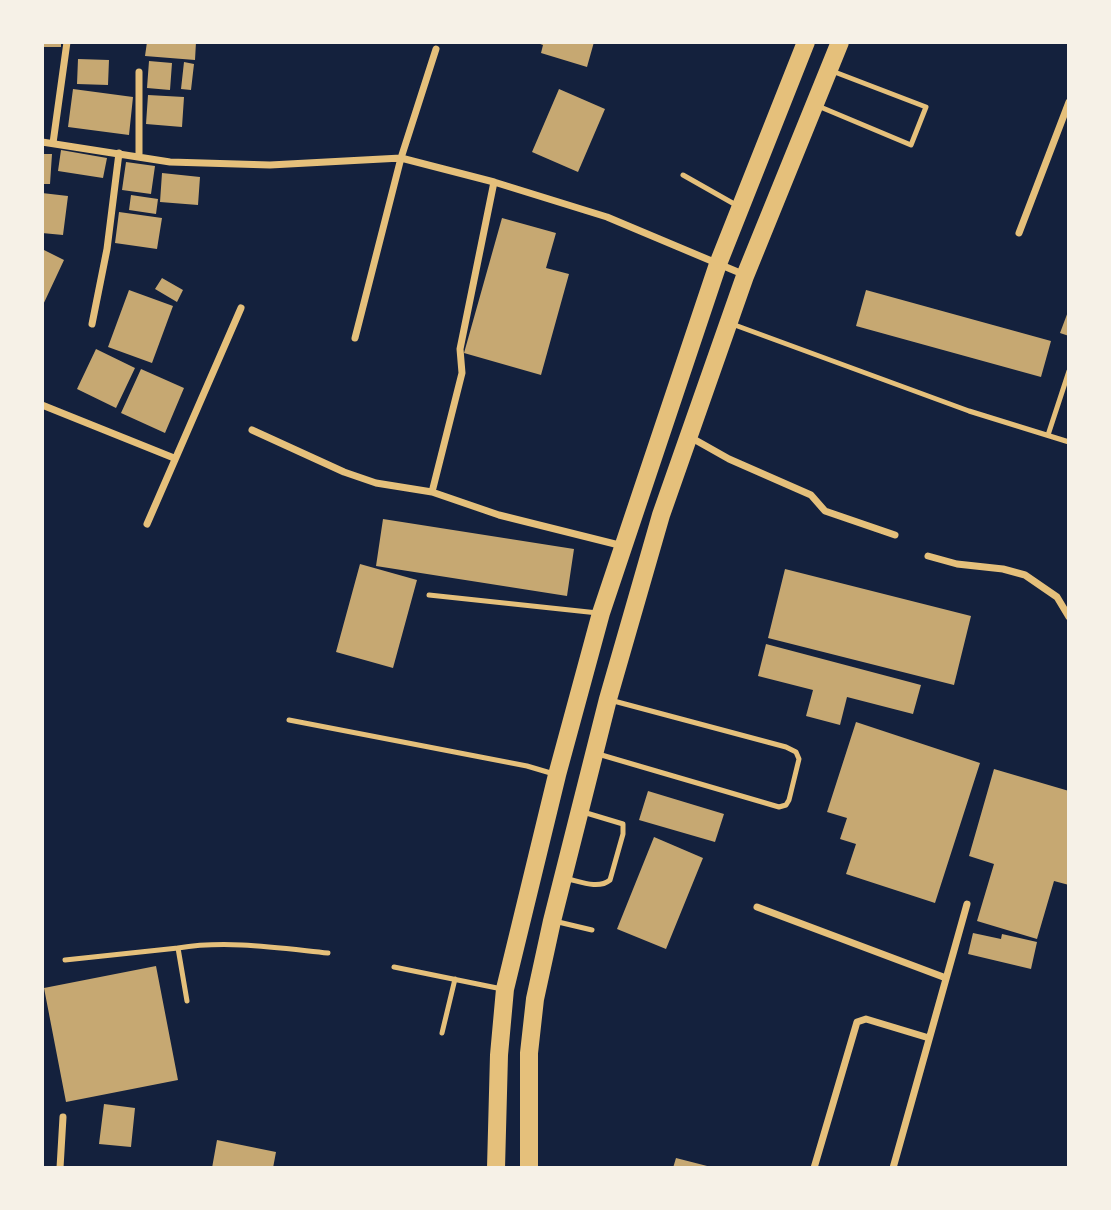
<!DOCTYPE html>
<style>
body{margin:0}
#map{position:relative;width:1111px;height:1210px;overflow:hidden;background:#14213d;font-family:"Space Grotesk",sans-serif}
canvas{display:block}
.frame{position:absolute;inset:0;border:44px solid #f6f1e7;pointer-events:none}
</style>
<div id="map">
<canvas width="1111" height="1210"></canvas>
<div class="frame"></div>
</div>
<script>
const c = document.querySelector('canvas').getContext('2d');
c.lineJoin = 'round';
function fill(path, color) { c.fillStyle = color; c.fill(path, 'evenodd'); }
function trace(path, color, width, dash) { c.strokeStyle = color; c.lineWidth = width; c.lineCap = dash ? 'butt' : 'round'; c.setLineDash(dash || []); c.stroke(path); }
const building = new Path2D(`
 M 42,42 L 61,42 L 61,47 L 42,47 Z
 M 147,42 L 196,42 L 195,60 L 145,56 Z
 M 535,42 L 594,42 L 587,67 L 541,53 L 543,45 Z
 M 78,59 L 109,60 L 108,85 L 77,84 Z
 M 149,61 L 172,63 L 170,90 L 147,88 Z
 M 184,62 L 194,64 L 191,90 L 181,89 Z
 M 73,89 L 133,97 L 129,135 L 68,127 Z
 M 559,89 L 605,109 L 578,172 L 532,152 Z
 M 148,95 L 184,97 L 182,127 L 146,124 Z
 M 61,150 L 107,158 L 103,178 L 58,171 Z
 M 42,154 L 52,154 L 50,184 L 42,184 Z
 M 126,162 L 155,166 L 151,194 L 122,190 Z
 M 162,173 L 200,177 L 198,205 L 160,202 Z
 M 42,193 L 68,196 L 63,235 L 42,233 Z
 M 131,195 L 158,199 L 156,214 L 129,210 Z
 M 119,212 L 162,218 L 157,249 L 115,243 Z
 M 502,218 L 556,233 L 546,268 L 569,274 L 541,375 L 464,353 Z
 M 42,249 L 64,260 L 42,307 Z
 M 162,278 L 183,290 L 177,302 L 155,289 Z
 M 129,290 L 173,306 L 152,363 L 108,347 Z
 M 866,290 L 1051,341 L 1041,377 L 856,326 Z
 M 1069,309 L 1069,336 L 1060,333 Z
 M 96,349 L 135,368 L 116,408 L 77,389 Z
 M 141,369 L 184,388 L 165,433 L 121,413 Z
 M 383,519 L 574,549 L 567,596 L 376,566 Z
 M 360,564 L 417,580 L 393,668 L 336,652 Z
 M 785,569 L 971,616 L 954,685 L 768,638 Z
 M 766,644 L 921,685 L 913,714 L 847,697 L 840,725 L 806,716 L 813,690 L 758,676 Z
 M 856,722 L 980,763 L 935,903 L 846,874 L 856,844 L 840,839 L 847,818 L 827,812 Z
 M 994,769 L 1069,791 L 1069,885 L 1054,881 L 1037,939 L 977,921 L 994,864 L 969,856 Z
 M 648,791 L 724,814 L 715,842 L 639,820 Z
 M 654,837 L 703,858 L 666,949 L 617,929 Z
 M 973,933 L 1001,939 L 1002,934 L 1037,942 L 1031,969 L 968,954 Z
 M 156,966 L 178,1080 L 66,1102 L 44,988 Z
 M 104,1104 L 135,1108 L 131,1147 L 99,1144 Z
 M 217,1140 L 276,1152 L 273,1168 L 212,1168 Z
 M 676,1158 L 711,1167 L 711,1168 L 673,1168 Z`);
const service = new Path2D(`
 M 818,106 L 911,145 L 926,107 L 832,71
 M 683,175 L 736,205
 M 732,324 L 969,411 L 1069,442
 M 1048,435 L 1069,371
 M 429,595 L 598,613
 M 289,720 L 527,766 L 554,774
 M 598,754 L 779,807 L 786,805 L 789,800 L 799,759 L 796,752 L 786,747 L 610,700
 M 564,878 C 579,881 598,890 610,880 L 623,834 L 623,824 L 583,812
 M 554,921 L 592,930
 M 65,960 L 178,948
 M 394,967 L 502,989
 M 187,1001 L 178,948 C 227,940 279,948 328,953
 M 442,1033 L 455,979`);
const minor = new Path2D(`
 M 139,72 L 139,157
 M 42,142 L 170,162 L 270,165 L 401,158 L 494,182 L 607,217 L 745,275
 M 53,143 L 67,42
 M 1019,233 L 1069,102
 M 92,324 L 107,249 L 119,153
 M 355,338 L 401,158 L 436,49
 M 42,405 L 174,458
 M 252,430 L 344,472 L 376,483 L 432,492 L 499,515 L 623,546
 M 690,437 L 729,459 L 811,495 L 825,511 L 895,535
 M 432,492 L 462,373 L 460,349 L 494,182
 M 147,524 L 241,308
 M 928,556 L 957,564 L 1003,569 L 1025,575 L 1057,597 L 1069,617
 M 757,907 L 946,978
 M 60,1168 L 63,1117
 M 814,1168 L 857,1022 L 866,1019 L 929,1038
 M 893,1168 L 967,904`);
const primary = new Path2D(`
 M 496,1168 L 499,1055 L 505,989 L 557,775 L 601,613 L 718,264 L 806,42
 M 529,1168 L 529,1053 L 535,999 L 552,921 L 608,699 L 661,515 L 745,276 L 840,42`);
fill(building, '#c6a872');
trace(service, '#e5c07b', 5);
trace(minor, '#e5c07b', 7);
trace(primary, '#e5c07b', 18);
</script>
